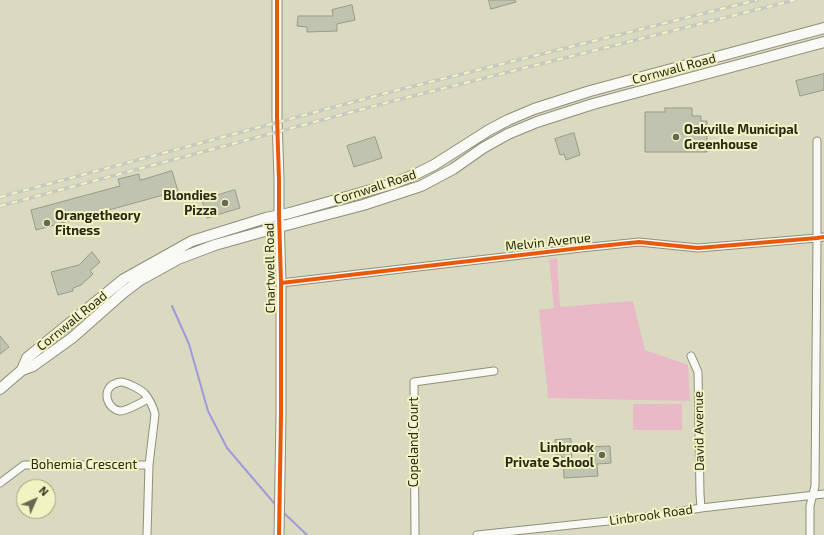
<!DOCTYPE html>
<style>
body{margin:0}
#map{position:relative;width:824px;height:535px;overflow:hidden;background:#dadac0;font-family:"Exo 2",sans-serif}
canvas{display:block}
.north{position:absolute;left:16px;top:479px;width:40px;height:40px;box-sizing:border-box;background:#f2f3c3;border:1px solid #a2a27e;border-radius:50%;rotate:45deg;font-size:11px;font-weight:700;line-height:16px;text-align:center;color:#292917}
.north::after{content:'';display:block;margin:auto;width:14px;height:18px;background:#676752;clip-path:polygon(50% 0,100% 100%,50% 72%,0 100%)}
</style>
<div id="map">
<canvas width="824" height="535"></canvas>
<div class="north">N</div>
</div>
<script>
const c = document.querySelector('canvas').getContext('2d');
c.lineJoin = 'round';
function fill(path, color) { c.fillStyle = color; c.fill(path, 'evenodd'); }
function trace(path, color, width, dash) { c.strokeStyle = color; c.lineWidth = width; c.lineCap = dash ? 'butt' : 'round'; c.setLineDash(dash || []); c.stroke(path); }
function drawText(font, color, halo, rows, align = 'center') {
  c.font = font + ' "Exo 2",sans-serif'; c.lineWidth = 4; c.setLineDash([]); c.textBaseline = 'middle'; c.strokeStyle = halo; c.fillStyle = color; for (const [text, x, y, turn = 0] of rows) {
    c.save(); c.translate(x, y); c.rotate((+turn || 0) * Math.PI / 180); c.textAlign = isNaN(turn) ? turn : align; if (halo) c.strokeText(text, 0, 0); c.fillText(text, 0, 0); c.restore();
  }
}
const green = new Path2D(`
 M 557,258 L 560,307 L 633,301 L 645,350 L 688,365 L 690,401 L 548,398 L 539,310 L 554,308 L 549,259 Z
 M 633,404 L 682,404 L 682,430 L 633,430 Z`);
const stream = new Path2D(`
 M 172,306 L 189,344 L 208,411 L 227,448 L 274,503
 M 285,514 L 307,535`);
const building = new Path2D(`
 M 489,0 L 515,0 L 516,2 L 491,9 Z
 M 352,5 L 355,20 L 337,24 L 337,31 L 307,32 L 307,27 L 297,26 L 298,16 L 333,16 L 332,10 Z
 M 824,74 L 824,90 L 800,96 L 796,81 Z
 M 665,108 L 692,108 L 692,116 L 701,116 L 701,121 L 707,121 L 707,152 L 645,152 L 645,112 L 665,112 Z
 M 574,133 L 580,155 L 566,160 L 564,154 L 560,155 L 555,139 Z
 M 375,137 L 382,158 L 354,167 L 347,146 Z
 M 172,171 L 178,191 L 36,230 L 31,210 L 120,186 L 118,179 L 139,174 L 140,180 Z
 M 235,190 L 240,208 L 207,218 L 202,200 Z
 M 92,252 L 100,262 L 90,271 L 93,274 L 81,285 L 73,288 L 73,291 L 58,295 L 51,272 L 79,265 Z
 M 0,336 L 9,347 L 0,354 Z
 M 571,439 L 572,460 L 589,459 L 588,447 L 610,446 L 611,463 L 597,464 L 598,476 L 564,478 L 563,457 L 556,457 L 555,440 Z`);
const minor = new Path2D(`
 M 281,283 L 581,248 L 639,242 L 698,248 L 817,238 L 824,237
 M 691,356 L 698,372 L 700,494 L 701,508
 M 0,483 L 24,465 L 149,465
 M 147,535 L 149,465 L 155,414 C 153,407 150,400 145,394 C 142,390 126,382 121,382 C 118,382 114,384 112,385 C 102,393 108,409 120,411 C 127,411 142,402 148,399
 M 415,535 L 414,382 L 494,371
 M 477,535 L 646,517 L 701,508 L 824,494
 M 810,535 L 810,506 L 815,486 L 817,238 L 817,141`);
const tertiary = new Path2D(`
 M 277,0 L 277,118 L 279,179 L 279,215 L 281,283 L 281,415 L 279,535`);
const secondary = new Path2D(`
 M 22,370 L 27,358 L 124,279 L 192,241 L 266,218 L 290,213 L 392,184 L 414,175 L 434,165 L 489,130 L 508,120 L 534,109 L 590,91 L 824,28
 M 0,389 L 22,370 L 33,366 L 72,338 L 123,293 L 140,280 L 178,259 L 215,245 L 279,227 L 363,205 L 421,186 L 453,169 L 483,148 L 508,134 L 537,122 L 593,104 L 824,42`);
const rail = new Path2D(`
 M 0,197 L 390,92 L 757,0
 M 0,206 L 393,101 L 795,0`);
const cycleway = new Path2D(`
 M 277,0 L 277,118 L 279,179 L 279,215 L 281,283 L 281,415 L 279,535
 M 281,283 L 581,248 L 639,242 L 698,248 L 817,238 L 824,237`);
const markers = [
 [676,137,4,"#676752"],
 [225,203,4,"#676752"],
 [47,223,4,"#676752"],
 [602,455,4,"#676752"]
];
const streetNames = [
 ["Cornwall Road",674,69,-15],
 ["Cornwall Road",375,187,-18],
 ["Melvin Avenue",548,242,-6],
 ["Chartwell Road",270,268,-91],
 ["Cornwall Road",72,321,-39],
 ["David Avenue",699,431,-91],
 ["Copeland Court",414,442,-90],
 ["Bohemia Crescent",84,465],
 ["Linbrook Road",651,515,-8]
];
const poiNames = [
 ["Oakville Municipal",684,130],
 ["Greenhouse",684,145],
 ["Blondies",217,196,"right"],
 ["Pizza",217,211,"right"],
 ["Orangetheory",55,216],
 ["Fitness",55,231],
 ["Linbrook",594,448,"right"],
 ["Private School",594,463,"right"]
];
fill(green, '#eab9c7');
trace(stream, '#a398da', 2);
fill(building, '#c0c3b0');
trace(building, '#989b88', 1);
trace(minor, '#908f7b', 9);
trace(tertiary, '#908f7b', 11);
trace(secondary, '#908f7b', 12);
trace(minor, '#f9f9f6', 7);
trace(tertiary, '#f9f9f6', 9);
trace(secondary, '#f9f9f6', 10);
trace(rail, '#c9c9c2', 3.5);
trace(rail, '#f2f3c3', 2, [6]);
trace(cycleway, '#e8590c', 4);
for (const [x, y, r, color] of markers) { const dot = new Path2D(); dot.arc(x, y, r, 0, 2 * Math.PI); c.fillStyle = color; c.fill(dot); trace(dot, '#f2f3c3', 1.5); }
drawText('13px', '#292917', '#f2f3c3', streetNames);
drawText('bold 13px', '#292917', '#f2f3c3', poiNames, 'left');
</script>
